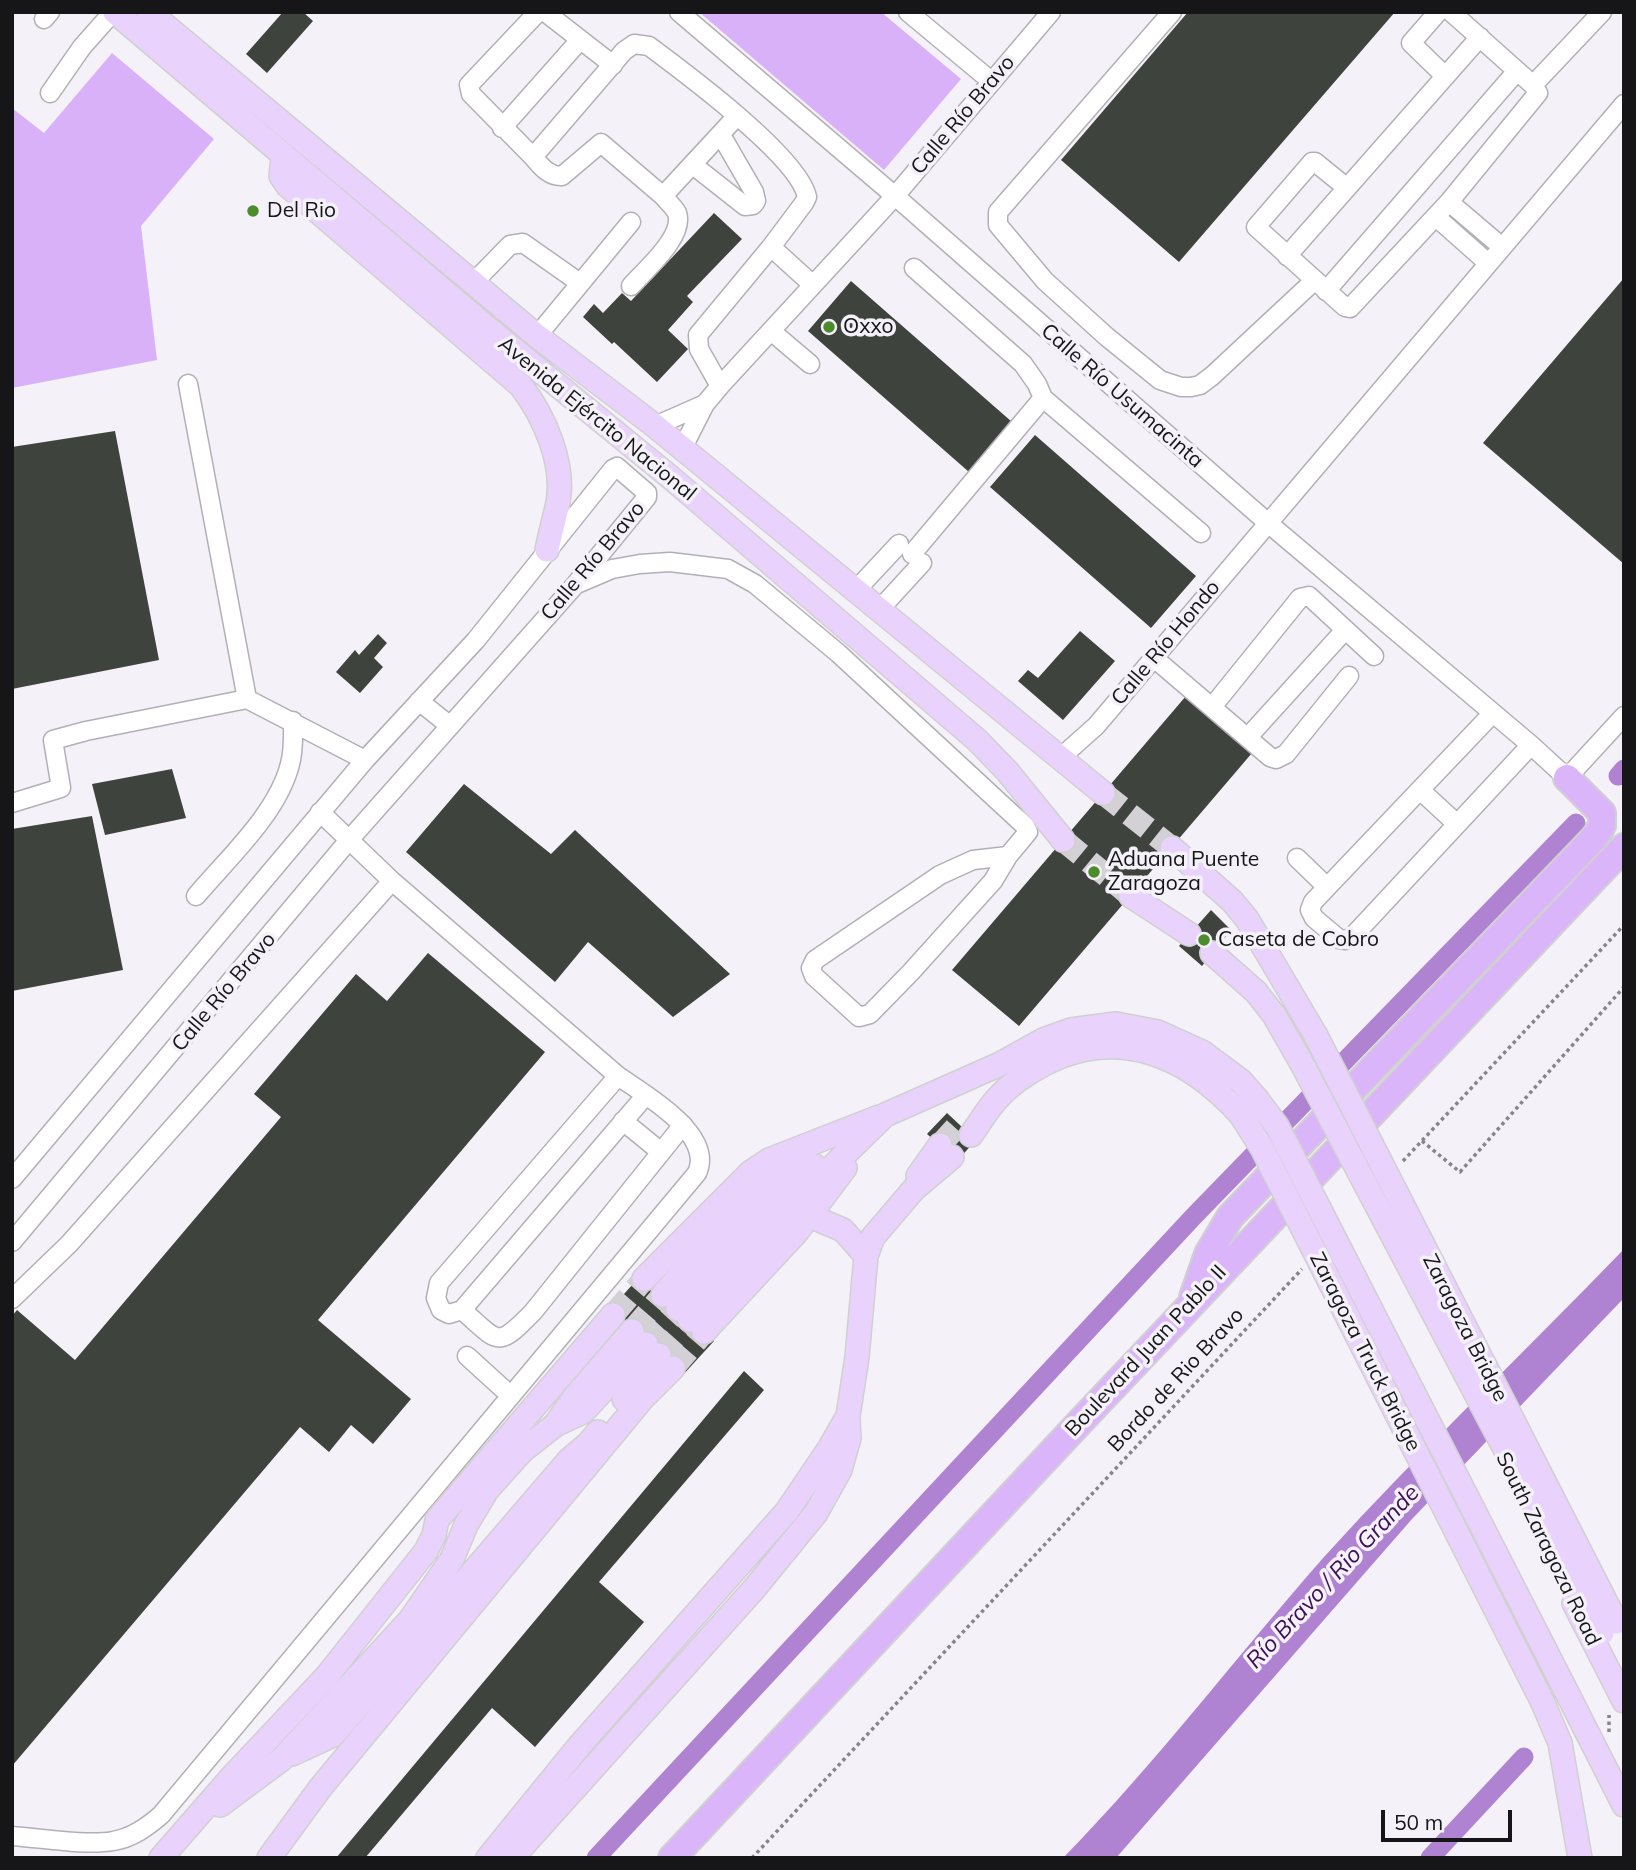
<!DOCTYPE html>
<meta charset="utf-8">
<style>
body{margin:0}
#map{position:relative;width:1636px;height:1870px;overflow:hidden;background:#f4f1f8;font-family:Mulish,sans-serif}
canvas{display:block}
.frame{position:absolute;inset:0;border:14px solid #161518;pointer-events:none}
.scale{position:absolute;left:1381px;top:1810px;width:131px;height:32px;box-sizing:border-box;border:4px solid #161518;border-top:0;padding-left:9px;font-size:21px;line-height:24px;white-space:nowrap;color:#161518;-webkit-text-stroke:5px #f4f1f8;paint-order:stroke}
</style>
<div id="map">
<canvas width="1636" height="1870"></canvas>
<div class="frame"></div>
<div class="scale">50 m</div>
</div>
<script>
const c = document.querySelector('canvas').getContext('2d');
c.lineJoin = 'round';
function fill(path, color) { c.fillStyle = color; c.fill(path, 'evenodd'); }
function trace(path, color, width, dash) { c.strokeStyle = color; c.lineWidth = width; c.lineCap = dash ? 'butt' : 'round'; c.setLineDash(dash || []); c.stroke(path); }
function drawText(font, color, halo, rows, align = 'center') {
  c.font = font + ' Mulish,sans-serif'; c.lineWidth = 7; c.setLineDash([]); c.textBaseline = 'middle'; c.strokeStyle = halo; c.fillStyle = color; for (const [text, x, y, turn = 0] of rows) {
    c.save(); c.translate(x, y); c.rotate((+turn || 0) * Math.PI / 180); c.textAlign = isNaN(turn) ? turn : align; if (halo) c.strokeText(text, 0, 0); c.fillText(text, 0, 0); c.restore();
  }
}
const green = new Path2D(`
 M 699,12 L 881,12 L 961,79 L 884,170 Z
 M 112,53 L 214,139 L 141,226 L 157,360 L 12,388 L 12,108 L 44,133 Z`);
const water = new Path2D(`
 M 1624,1249 L 1624,1298 L 1412,1519 L 1116,1858 L 1063,1858 C 1157,1762 1236,1657 1324,1557 C 1420,1451 1524,1353 1624,1249 Z`);
const canal = new Path2D(`
 M 1618,776 L 1624,769
 M 596,1858 L 1194,1216 L 1576,823
 M 1430,1858 L 1524,1757`);
const building = new Path2D(`
 M 283,12 L 303,12 L 313,21 L 267,73 L 246,54 Z
 M 1188,12 L 1395,12 L 1179,262 L 1061,160 Z
 M 714,213 L 742,239 L 687,296 L 693,302 L 668,330 L 688,349 L 657,382 L 614,342 L 612,344 L 583,317 L 594,304 L 603,313 L 622,293 L 631,301 Z
 M 1624,278 L 1624,564 L 1483,443 Z
 M 851,281 L 1012,422 L 969,472 L 808,331 Z
 M 115,431 L 159,660 L 12,689 L 12,447 Z
 M 1035,435 L 1196,576 L 1151,628 L 990,487 Z
 M 1080,631 L 1115,661 L 1063,720 L 1018,681 L 1028,670 L 1038,678 Z
 M 378,634 L 387,643 L 374,658 L 383,667 L 360,693 L 336,672 L 355,650 L 359,655 Z
 M 1186,696 L 1252,753 L 1019,1026 L 952,970 Z
 M 172,769 L 186,818 L 105,835 L 92,784 Z
 M 464,784 L 551,854 L 575,830 L 730,974 L 673,1017 L 588,942 L 555,982 L 406,852 Z
 M 92,816 L 123,970 L 12,991 L 12,829 Z
 M 1211,910 L 1231,930 L 1202,966 L 1179,946 Z
 M 428,953 L 545,1052 L 318,1320 L 411,1399 L 373,1444 L 351,1425 L 329,1452 L 300,1427 L 12,1766 L 12,1316 L 17,1310 L 75,1360 L 281,1117 L 254,1094 L 356,974 L 387,1001 Z
 M 947,1113 L 976,1140 L 957,1161 L 927,1134 Z
 M 640,1276 L 714,1341 L 682,1376 L 609,1311 Z
 M 744,1371 L 764,1390 L 599,1582 L 644,1622 L 535,1747 L 492,1708 L 365,1858 L 336,1858 Z`);
const majorTunnel = new Path2D(`
 M 1103,793 L 1172,848
 M 1063,840 L 1131,896
 M 940,1145 L 959,1124
 M 613,1315 L 644,1279
 M 632,1331 L 663,1295
 M 646,1344 L 678,1309
 M 659,1355 L 690,1320
 M 673,1368 L 704,1332`);
const path = new Path2D(`
 M 1422,1141 L 1460,1172 L 1624,987
 M 1403,1161 L 1624,925
 M 1609,1732 L 1609,1715
 M 752,1858 L 1302,1269`);
const minor = new Path2D(`
 M 545,12 L 613,65
 M 679,12 L 895,196 L 1268,523 L 1531,745 L 1567,778 L 1624,716
 M 908,12 L 991,81
 M 1172,12 L 998,212 L 998,225 L 1045,281 L 1107,337 L 1160,380 L 1181,387 L 1191,387 L 1200,385 L 1212,376 L 1315,280
 M 1438,12 L 1411,43 L 1445,76
 M 44,19 L 50,12
 M 1533,85 L 1602,12
 M 50,93 L 82,47 L 113,12
 M 737,116 L 663,196 L 601,143 L 562,176 C 549,177 541,166 533,157 L 624,51 L 634,44 L 649,46 C 684,72 799,157 807,197 L 804,203 L 771,247
 M 502,128 L 580,40
 M 533,157 L 471,94 L 469,85 L 538,12
 M 693,165 L 745,206 L 753,205 L 756,201 L 754,192 L 721,135
 M 1347,188 L 1315,162 L 1312,162 L 1256,227 L 1345,307 L 1350,308 L 1449,202 L 1538,93 L 1533,85 L 1451,12
 M 1449,202 L 1502,247
 M 1436,217 L 1488,263
 M 1287,256 L 1480,37
 M 914,268 L 1023,364 L 1037,384 L 1043,398 L 1201,533
 M 473,283 L 510,245 L 523,243 L 580,283
 M 631,286 C 646,269 685,236 677,213 C 674,207 667,201 663,196
 M 1326,291 L 1517,71
 M 771,331 L 810,364
 M 537,336 L 631,222
 M 188,384 L 247,699
 M 720,386 L 699,349 L 698,335 L 771,247 L 813,285
 M 655,426 L 705,404
 M 682,449 L 705,404 L 720,386 L 895,196 L 1051,12
 M 912,554 L 1043,398
 M 579,583 L 612,569 L 640,564 L 670,562 L 728,569 L 755,584 L 838,653 L 1025,826 L 1028,832 L 1008,856 L 993,881 L 911,972 L 870,1014 L 859,1017 L 814,976 L 811,968 L 815,960 L 940,875 L 973,860 L 1008,856
 M 856,590 L 899,544
 M 879,610 L 922,563
 M 1154,658 L 1270,757 L 1276,759 L 1286,754 L 1349,676
 M 419,701 L 449,725
 M 1212,707 L 1300,598 L 1309,596 L 1374,656
 M 1493,713 L 1313,902 L 1310,910 L 1314,918 L 1339,939 L 1346,940 L 1353,936 L 1531,745
 M 1248,737 L 1345,630
 M 1060,758 L 1096,726 L 1624,104
 M 1420,790 L 1457,824
 M 12,803 L 61,788 L 53,740 L 86,731 L 247,699 L 365,760
 M 1297,858 L 1327,887
 M 196,896 C 228,858 278,813 290,764 C 294,750 293,735 293,721
 M 618,1076 L 439,1283 L 436,1298 L 441,1310 L 449,1314 L 462,1310 L 646,1095
 M 623,1121 L 661,1152
 M 12,1179 L 365,760 L 476,640 L 613,469 L 617,467 L 647,493 L 647,497 L 576,584 L 349,840 L 12,1242
 M 12,1299 L 69,1244 L 392,881
 M 462,1310 C 499,1342 496,1350 533,1312 L 683,1125
 M 467,1356 L 511,1396
 M 12,1836 C 41,1838 86,1846 113,1841 C 132,1838 147,1827 161,1815 L 697,1173 C 715,1134 644,1094 618,1076 L 392,881 L 320,812`);
const major = new Path2D(`
 M 115,12 L 485,326 L 670,477 L 977,740 L 1007,771 L 1063,840
 M 149,12 L 537,336 L 655,426 L 1103,793
 M 283,157 L 281,176 L 288,186 L 521,386 C 544,416 565,463 558,502 C 555,518 550,534 547,550
 M 1172,848 L 1232,901 L 1247,919 L 1315,1034
 M 1131,896 L 1189,934
 M 1212,953 L 1256,992 L 1274,1015 L 1301,1062
 M 971,1135 C 979,1124 987,1110 996,1100 C 1008,1086 1027,1073 1044,1064 C 1119,1025 1188,1056 1241,1115
 M 918,1176 L 940,1145
 M 810,1216 L 843,1230 L 866,1256
 M 644,1279 L 751,1172 L 769,1160 L 879,1117
 M 663,1295 L 759,1187 L 777,1173 L 796,1163
 M 678,1309 L 773,1200 L 794,1181 L 815,1166
 M 690,1320 L 780,1218 L 885,1115 L 998,1065 L 1043,1040 L 1071,1030 L 1116,1024 L 1158,1032 L 1202,1052 L 1241,1081 L 1256,1098
 M 704,1332 L 796,1233 L 845,1168
 M 624,1399 L 659,1355
 M 559,1423 L 583,1412 L 646,1344
 M 1574,1603 L 1624,1701
 M 1561,1681 L 1624,1805
 M 1543,1703 L 1560,1743 L 1580,1858
 M 292,1754 L 333,1735 L 569,1460 L 589,1443 L 598,1432
 M 220,1805 L 282,1759 L 410,1620 L 452,1559 L 466,1525 L 487,1490 L 522,1451 L 555,1425 L 574,1398 L 632,1331
 M 161,1858 L 229,1780 L 326,1677 L 426,1551 L 434,1535 L 437,1520 L 613,1315
 M 269,1858 L 321,1787 L 643,1398 L 673,1368
 M 488,1858 L 580,1745 L 787,1511 L 829,1449 L 848,1416 L 857,1357 L 866,1256 L 873,1237 L 914,1189 L 952,1157
 M 512,1858 L 754,1589 L 816,1513 L 840,1470 L 849,1438 L 848,1420`);
const highway = new Path2D(`
 M 1193,1297 L 1208,1254 L 1230,1217 L 1594,838 L 1602,826 L 1602,813 L 1567,778
 M 672,1858 L 1081,1421 L 1624,847`);
const majorBridge = new Path2D(`
 M 1315,1034 L 1616,1622
 M 1301,1062 L 1602,1633
 M 1256,1098 L 1277,1126 L 1561,1681
 M 1241,1115 L 1262,1148 L 1543,1703`);
const markers = [
 [253,211,7,"#4d8c2d"],
 [829,327,7,"#4d8c2d"],
 [1094,872,7,"#4d8c2d"],
 [1204,940,7,"#4d8c2d"]
];
const streetNames = [
 ["Calle Río Bravo",963,115,-50],
 ["Calle Río Usumacinta",1122,396,41],
 ["Avenida Ejército Nacional",597,419,39],
 ["Calle Río Bravo",593,561,-50],
 ["Calle Río Hondo",1166,643,-50],
 ["Calle Río Bravo",224,992,-50],
 ["Zaragoza Bridge",1465,1328,63],
 ["Boulevard Juan Pablo II",1146,1351,-47],
 ["Zaragoza Truck Bridge",1365,1352,63],
 ["Bordo de Rio Bravo",1176,1380,-47],
 ["South Zaragoza Road",1548,1549,64]
];
const poiNames = [
 ["Del Rio",267,211],
 ["Oxxo",843,327],
 ["Aduana Puente",1108,860],
 ["Zaragoza",1108,884],
 ["Caseta de Cobro",1218,940]
];
const waterNames = [
 ["Río Bravo / Rio Grande",1333,1577,-47]
];
fill(green, '#d9b1f9');
fill(water, '#af83d1');
trace(canal, '#af83d1', 19);
fill(building, '#3f433d');
trace(majorTunnel, '#d3d0d6', 23, [23, 11]);
trace(minor, '#b3afb6', 21);
trace(major, '#d0d0d1', 26);
trace(highway, '#d0d0d1', 30);
trace(path, '#87858b', 3.5, [3.5, 3.5]);
trace(minor, '#fff', 18);
trace(major, '#e9d3fc', 23);
trace(highway, '#dbb5fa', 26);
trace(majorBridge, '#d0d0d1', 26, []);
trace(majorBridge, '#e9d3fc', 23);
for (const [x, y, r, color] of markers) { const dot = new Path2D(); dot.arc(x, y, r, 0, 2 * Math.PI); c.fillStyle = color; c.fill(dot); trace(dot, '#f4f1f8', 2.5); }
drawText('21px', '#161518', '#f4f1f8', streetNames);
drawText('21px', '#161518', '#f4f1f8', poiNames, 'left');
drawText('italic 23px', '#3c0f56', '#f4f1f8', waterNames);
</script>
